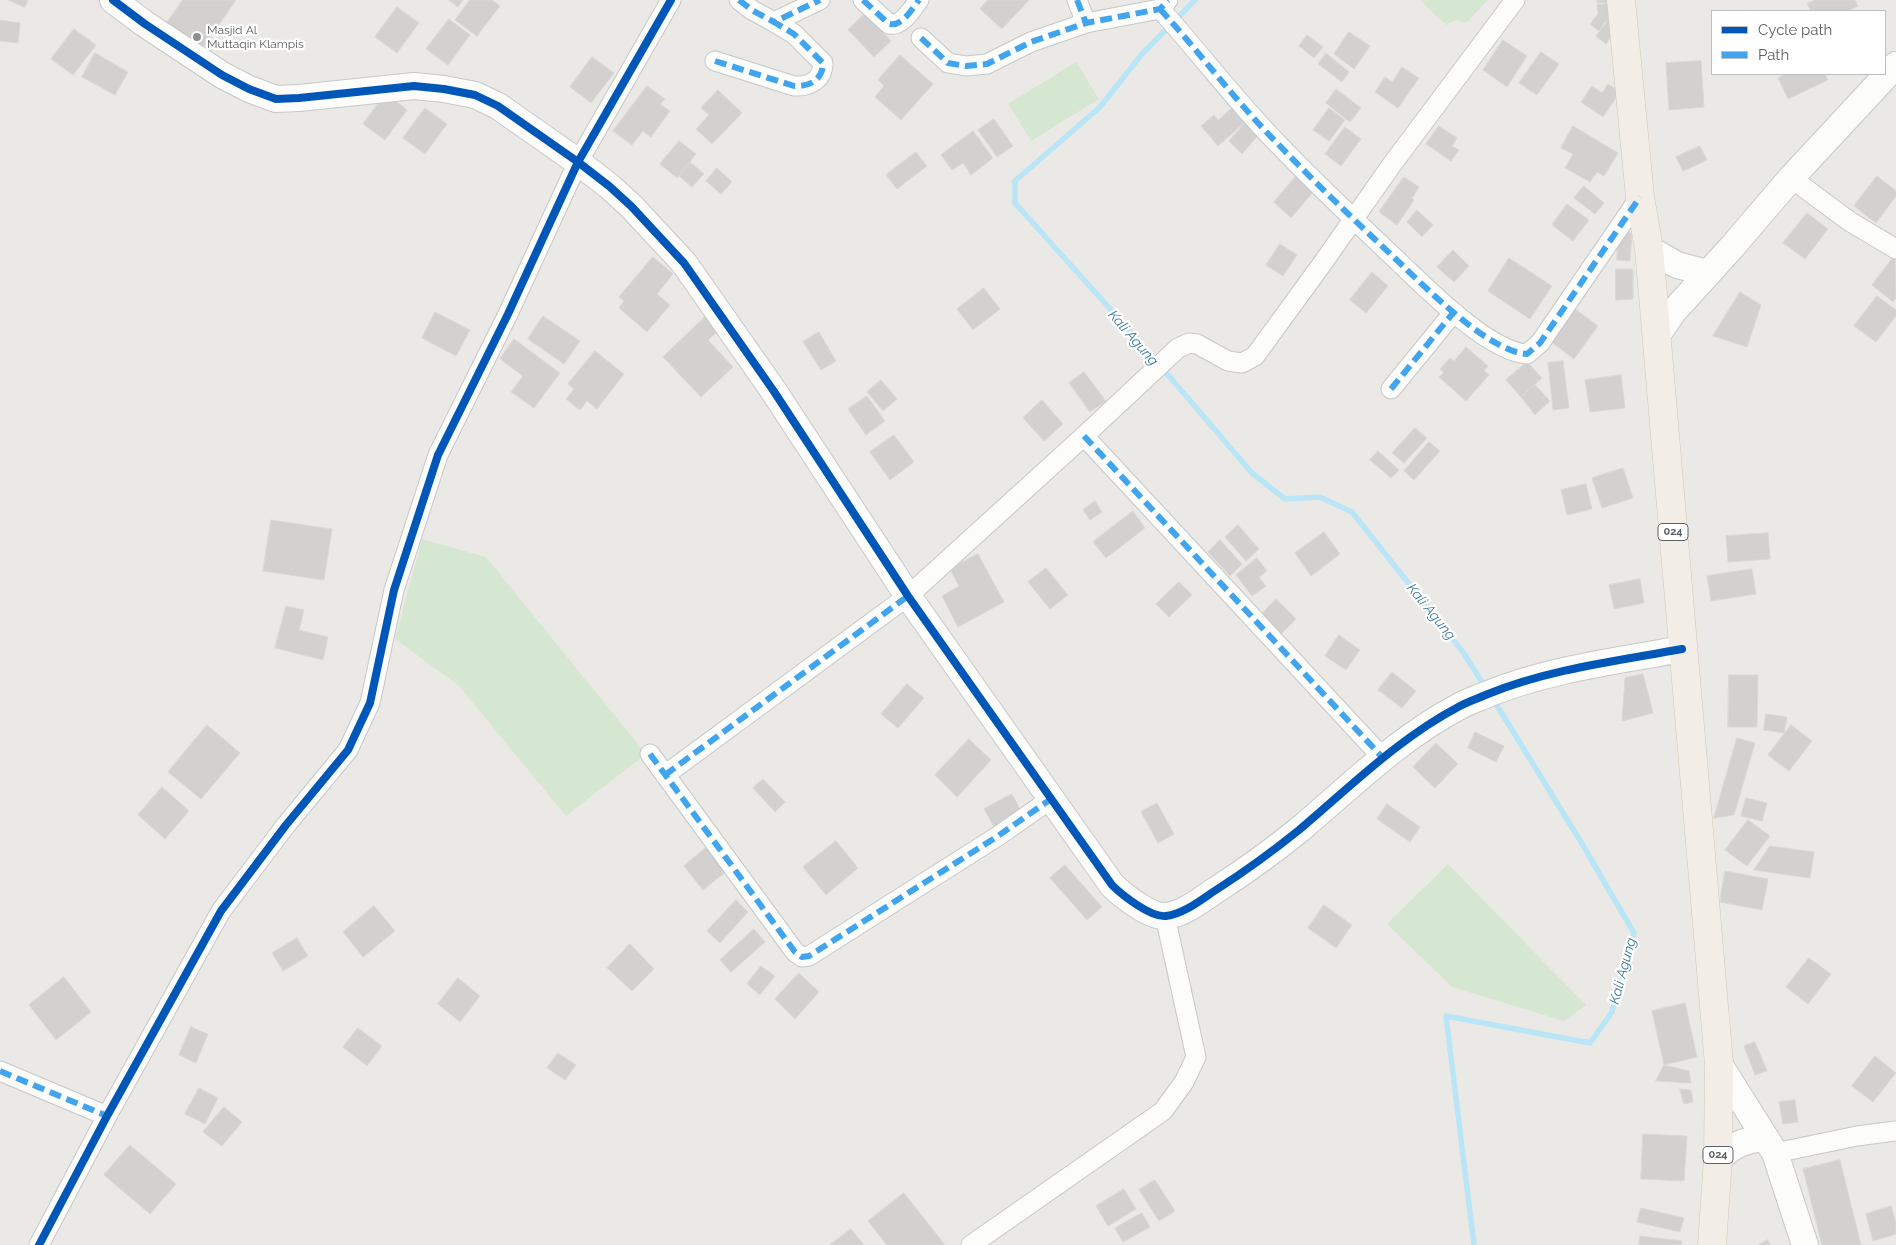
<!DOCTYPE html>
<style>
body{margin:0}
#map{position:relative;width:1896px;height:1245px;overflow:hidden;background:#ebe9e6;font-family:Raleway,sans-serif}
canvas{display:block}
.legend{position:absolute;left:1711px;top:10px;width:175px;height:65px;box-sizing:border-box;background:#fff;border:1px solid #bdbfc1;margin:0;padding:6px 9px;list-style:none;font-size:15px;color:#5b6063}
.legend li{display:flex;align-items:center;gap:10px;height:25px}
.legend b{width:25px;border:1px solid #bdbfc1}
</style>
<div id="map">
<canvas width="1896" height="1245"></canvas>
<ul class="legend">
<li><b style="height:6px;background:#0057b8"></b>Cycle path</li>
<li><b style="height:6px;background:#40a5ee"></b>Path</li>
</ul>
</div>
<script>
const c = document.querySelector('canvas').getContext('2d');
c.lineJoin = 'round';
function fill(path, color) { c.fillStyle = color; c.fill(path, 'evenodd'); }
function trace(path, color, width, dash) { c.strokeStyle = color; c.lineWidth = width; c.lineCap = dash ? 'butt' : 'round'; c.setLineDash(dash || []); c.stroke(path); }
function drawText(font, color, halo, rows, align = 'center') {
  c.font = font + ' Raleway,sans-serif'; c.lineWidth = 4.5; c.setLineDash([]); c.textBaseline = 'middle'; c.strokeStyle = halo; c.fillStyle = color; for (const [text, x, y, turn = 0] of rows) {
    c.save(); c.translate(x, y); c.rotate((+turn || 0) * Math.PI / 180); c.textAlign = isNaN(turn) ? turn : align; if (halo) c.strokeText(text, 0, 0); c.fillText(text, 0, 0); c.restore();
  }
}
const green = new Path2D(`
 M 1420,0 L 1488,0 L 1466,23 L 1457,20 L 1446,25 Z
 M 1076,62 L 1099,99 L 1031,141 L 1008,104 Z
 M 422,539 L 486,557 L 646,754 L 566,816 L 459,686 L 395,639 Z
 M 1448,864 L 1586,1005 L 1564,1021 L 1452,987 L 1387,924 Z`);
const stream = new Path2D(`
 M 1195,0 L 1142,54 L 1100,107 L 1015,181 L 1015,203 L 1139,341 L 1252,473 L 1285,499 L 1320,497 L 1352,512 L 1463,652 L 1485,687
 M 1474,1245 L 1446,1016 L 1590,1043 L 1612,1012 L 1634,933 L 1581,842 L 1493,699`);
const building = new Path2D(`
 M 8,0 L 28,0 L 25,7 Z
 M 183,0 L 236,0 L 202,49 L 166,24 Z
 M 449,0 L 463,0 L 458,7 Z
 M 470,0 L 492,0 L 500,6 L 477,36 L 455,20 Z
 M 988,0 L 1029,0 L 1002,29 L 980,9 Z
 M 1597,0 L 1613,0 L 1613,2 L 1598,3 Z
 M 1815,0 L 1855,0 L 1858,6 L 1848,11 L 1811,11 L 1807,4 Z
 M 1613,3 L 1615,21 L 1605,22 L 1599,31 L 1590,24 L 1598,14 L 1597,5 Z
 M 397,7 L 419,23 L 397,53 L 375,37 Z
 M 865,13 L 891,41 L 874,57 L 848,30 Z
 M 449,19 L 470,35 L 448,65 L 426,49 Z
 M 0,20 L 20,23 L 18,43 L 0,41 Z
 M 1608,21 L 1617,28 L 1606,44 L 1596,36 Z
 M 74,29 L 96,45 L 73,75 L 51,59 Z
 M 1349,32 L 1370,46 L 1354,69 L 1334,54 Z
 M 1307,35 L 1323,47 L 1314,58 L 1299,46 Z
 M 1503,40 L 1527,56 L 1507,87 L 1483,70 Z
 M 1541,52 L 1559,64 L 1537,95 L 1519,83 Z
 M 95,53 L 128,72 L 115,95 L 82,77 Z
 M 1326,53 L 1349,72 L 1342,82 L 1318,64 Z
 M 900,55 L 933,84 L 901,120 L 875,97 L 884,86 L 878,80 Z
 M 592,57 L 614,73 L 591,103 L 570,87 Z
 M 1701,61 L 1704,107 L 1669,110 L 1666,63 Z
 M 1402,67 L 1419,78 L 1398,108 L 1375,92 L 1385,77 L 1392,82 Z
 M 1786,74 L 1825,74 L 1828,80 L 1788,99 L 1778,78 Z
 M 1608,84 L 1620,92 L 1603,117 L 1581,102 L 1592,86 L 1602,93 Z
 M 647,86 L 665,99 L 660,104 L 670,111 L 651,137 L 643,131 L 632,145 L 613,131 Z
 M 1336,89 L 1361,108 L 1350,122 L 1326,103 Z
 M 718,90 L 742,113 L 712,144 L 696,129 L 709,115 L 701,108 Z
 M 386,93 L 407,110 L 385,140 L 363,124 Z
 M 425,108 L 447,124 L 425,154 L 403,138 Z
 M 1232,108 L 1244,123 L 1218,146 L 1201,126 L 1214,115 L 1218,120 Z
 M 1329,108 L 1345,120 L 1329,141 L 1313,130 Z
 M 994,119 L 1013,146 L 997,157 L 978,130 Z
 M 1248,120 L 1261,132 L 1242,154 L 1229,141 Z
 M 1439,126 L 1457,138 L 1452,146 L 1459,150 L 1451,161 L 1426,144 Z
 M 1573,126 L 1618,153 L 1604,176 L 1597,172 L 1590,182 L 1565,168 L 1573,154 L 1561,148 Z
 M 1345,127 L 1361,139 L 1341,166 L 1325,154 Z
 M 973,131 L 993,158 L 971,175 L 963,163 L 952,170 L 941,155 Z
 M 679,141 L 696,154 L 677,178 L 660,164 Z
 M 1700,146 L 1707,160 L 1683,171 L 1676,157 Z
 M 916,152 L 927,166 L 897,189 L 886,175 Z
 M 690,162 L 704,174 L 692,187 L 679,176 Z
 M 717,168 L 732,182 L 721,194 L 706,181 Z
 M 1296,176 L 1314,191 L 1291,218 L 1274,202 Z
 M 1877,176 L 1896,191 L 1896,196 L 1876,223 L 1854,206 Z
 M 1404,177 L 1419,187 L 1412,198 L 1414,200 L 1397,225 L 1379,212 Z
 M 1584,186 L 1604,203 L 1595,214 L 1574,198 Z
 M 1567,204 L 1589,220 L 1573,241 L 1552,225 Z
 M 1417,210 L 1433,225 L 1422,237 L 1407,222 Z
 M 1807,213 L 1828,229 L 1805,259 L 1783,243 Z
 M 1618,232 L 1632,233 L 1630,261 L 1617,260 Z
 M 1280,244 L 1297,255 L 1283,276 L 1266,265 Z
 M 1453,250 L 1469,266 L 1454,282 L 1437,267 Z
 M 1895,255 L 1896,298 L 1893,302 L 1872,285 Z
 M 653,257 L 673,274 L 657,294 L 670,305 L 647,332 L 619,308 L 624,301 L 619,297 Z
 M 1509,258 L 1552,286 L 1530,319 L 1488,291 Z
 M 1616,269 L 1633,269 L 1633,299 L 1616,300 Z
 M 1372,272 L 1388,286 L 1366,313 L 1350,300 Z
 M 984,288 L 1000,309 L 973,330 L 957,309 Z
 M 1740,292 L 1761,305 L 1747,347 L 1713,336 Z
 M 1877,296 L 1896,310 L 1896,316 L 1876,342 L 1854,326 Z
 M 1574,308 L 1598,326 L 1574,359 L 1550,341 Z
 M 435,312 L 470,330 L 456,356 L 422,338 Z
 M 543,316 L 580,341 L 564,364 L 528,339 Z
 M 705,317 L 718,331 L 708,340 L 733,367 L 701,397 L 663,357 Z
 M 819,332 L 836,361 L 821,370 L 803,342 Z
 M 514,339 L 560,373 L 534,408 L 511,392 L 523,376 L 500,359 Z
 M 1466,347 L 1488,366 L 1484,371 L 1489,375 L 1466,401 L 1439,377 L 1444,372 L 1440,369 L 1450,358 L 1454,361 Z
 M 595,351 L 624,374 L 597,409 L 587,401 L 580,410 L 566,399 L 574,389 L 568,384 Z
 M 1563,361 L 1569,408 L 1553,410 L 1548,363 Z
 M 1527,362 L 1542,378 L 1521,397 L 1506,380 Z
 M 1084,372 L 1106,401 L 1090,412 L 1069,383 Z
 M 1621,375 L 1625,408 L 1590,412 L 1585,380 Z
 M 881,380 L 897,399 L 883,411 L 867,392 Z
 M 1535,385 L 1550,401 L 1535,415 L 1521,397 Z
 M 867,396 L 885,421 L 866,435 L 848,409 Z
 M 1042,400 L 1063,424 L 1044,441 L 1023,418 Z
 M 1415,428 L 1427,438 L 1404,463 L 1392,453 Z
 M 894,435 L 914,462 L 890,480 L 870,452 Z
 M 1429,442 L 1440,451 L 1414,480 L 1404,471 Z
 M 1378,451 L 1399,470 L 1391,478 L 1370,460 Z
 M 1623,468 L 1633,498 L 1602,508 L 1592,478 Z
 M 1586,484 L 1592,509 L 1567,515 L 1561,490 Z
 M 1095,501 L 1102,512 L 1090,520 L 1083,510 Z
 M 1133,511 L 1145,528 L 1106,558 L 1093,542 Z
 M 271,520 L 332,529 L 324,580 L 263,571 Z
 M 1238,525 L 1259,549 L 1246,561 L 1225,537 Z
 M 1324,532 L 1340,554 L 1311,576 L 1295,553 Z
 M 1768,533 L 1770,559 L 1728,562 L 1726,536 Z
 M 1220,540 L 1242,564 L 1230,576 L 1208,552 Z
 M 978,554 L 1004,602 L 958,627 L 942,596 L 959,586 L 950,569 Z
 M 1257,558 L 1267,571 L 1259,577 L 1266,586 L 1252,596 L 1236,575 Z
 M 1046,568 L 1068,595 L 1050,609 L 1028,582 Z
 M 1752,569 L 1756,594 L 1711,601 L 1707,576 Z
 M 1640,579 L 1644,603 L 1614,609 L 1609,585 Z
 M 1179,582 L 1192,595 L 1169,617 L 1156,604 Z
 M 1276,599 L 1296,619 L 1280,635 L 1260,616 Z
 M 286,606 L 304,610 L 299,630 L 328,637 L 323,660 L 275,648 Z
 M 1339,635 L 1360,650 L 1346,670 L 1325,656 Z
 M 1392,672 L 1416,691 L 1402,708 L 1378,690 Z
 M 1643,674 L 1653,713 L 1622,721 L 1625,678 Z
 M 1729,675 L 1758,675 L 1757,727 L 1728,727 Z
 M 907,684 L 924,698 L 898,728 L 881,714 Z
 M 1766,714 L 1787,717 L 1784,733 L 1764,730 Z
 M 207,725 L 240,753 L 201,799 L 168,772 Z
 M 1791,725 L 1812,741 L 1789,771 L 1768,755 Z
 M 1475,732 L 1504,746 L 1496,762 L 1468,748 Z
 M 1737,738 L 1755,743 L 1734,815 L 1714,818 Z
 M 969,739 L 991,760 L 957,797 L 935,775 Z
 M 1436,743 L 1458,764 L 1435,788 L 1413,767 Z
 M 763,779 L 785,802 L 775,812 L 753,788 Z
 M 162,787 L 189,811 L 165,839 L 138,815 Z
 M 1012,794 L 1024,817 L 997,832 L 984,809 Z
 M 1746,798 L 1767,803 L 1762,821 L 1741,816 Z
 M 1157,803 L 1174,834 L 1158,843 L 1141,812 Z
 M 1387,804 L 1420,827 L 1410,842 L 1377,819 Z
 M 1748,820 L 1770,836 L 1747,866 L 1725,850 Z
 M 836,841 L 858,868 L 826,895 L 803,867 Z
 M 708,846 L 728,870 L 703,890 L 684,866 Z
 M 1770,846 L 1814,852 L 1810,878 L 1754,870 Z
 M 1065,865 L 1102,907 L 1087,920 L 1050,878 Z
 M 1725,871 L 1768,879 L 1762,910 L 1720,902 Z
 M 736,900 L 748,912 L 720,943 L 707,931 Z
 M 1324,905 L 1352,925 L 1336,948 L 1308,928 Z
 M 374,906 L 395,931 L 363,957 L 343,932 Z
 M 754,929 L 765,942 L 731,972 L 720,960 Z
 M 297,938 L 308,956 L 283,971 L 272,953 Z
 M 630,944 L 654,969 L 632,991 L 607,968 Z
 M 1809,958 L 1831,974 L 1808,1004 L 1786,987 Z
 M 761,966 L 775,976 L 760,995 L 747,984 Z
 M 799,973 L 819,992 L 795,1019 L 775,999 Z
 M 64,977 L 91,1012 L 56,1040 L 29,1005 Z
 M 458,978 L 480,996 L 460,1022 L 438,1004 Z
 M 1685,1003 L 1697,1057 L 1664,1065 L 1652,1011 Z
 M 191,1027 L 208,1034 L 196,1063 L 179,1055 Z
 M 358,1028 L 382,1046 L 367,1066 L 343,1047 Z
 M 1755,1042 L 1767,1071 L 1755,1075 L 1744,1046 Z
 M 558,1053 L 576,1065 L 565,1080 L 547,1068 Z
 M 1875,1056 L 1896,1073 L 1873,1102 L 1852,1086 Z
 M 1664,1065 L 1689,1071 L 1691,1083 L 1656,1081 Z
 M 199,1088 L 218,1098 L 205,1124 L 185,1114 Z
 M 1680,1089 L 1691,1090 L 1693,1102 L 1684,1104 Z
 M 1795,1100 L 1798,1122 L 1783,1124 L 1779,1102 Z
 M 224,1107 L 242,1122 L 222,1146 L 203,1132 Z
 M 1643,1134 L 1687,1136 L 1684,1181 L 1641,1179 Z
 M 130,1145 L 176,1184 L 150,1214 L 104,1175 Z
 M 1840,1160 L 1861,1245 L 1822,1245 L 1803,1169 Z
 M 1155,1180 L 1175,1211 L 1159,1221 L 1139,1190 Z
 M 1124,1189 L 1136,1209 L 1108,1226 L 1096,1206 Z
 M 904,1193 L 945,1245 L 887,1245 L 868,1221 Z
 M 1891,1206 L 1896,1223 L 1896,1234 L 1873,1241 L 1866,1214 Z
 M 1641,1208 L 1684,1218 L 1680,1232 L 1637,1222 Z
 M 1142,1213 L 1150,1227 L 1123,1242 L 1115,1228 Z
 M 851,1229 L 864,1245 L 830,1245 Z
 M 1640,1236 L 1682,1241 L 1681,1245 L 1639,1245 Z
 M 1768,1240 L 1770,1245 L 1758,1245 Z`);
const street = new Path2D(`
 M 739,0 L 752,10 L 774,22
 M 863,0 L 889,24 C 902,27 912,9 919,0
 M 1077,0 L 1086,23
 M 1160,9 C 1201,54 1237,103 1280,146 C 1319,187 1361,226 1402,265 C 1429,291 1490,352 1527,354 L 1540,343 L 1640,197
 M 921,38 L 948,63 L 966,66 L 987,64 L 1031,42 L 1086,23 L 1160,9 L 1168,0
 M 715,61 L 794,86 C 809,87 823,80 823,63 L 794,34 L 774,22 L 820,0
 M 1791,178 L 1849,221 L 1896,249
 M 1391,389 L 1453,313
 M 1084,436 L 1382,757
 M 650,754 L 795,952 L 802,957 L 809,956 L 998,836 L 1051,799
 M 665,775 L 908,596 L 1084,436 L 1178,348 L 1189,343 L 1197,344 L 1228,361 L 1242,363 L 1255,356 L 1322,264 L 1393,163 L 1515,0
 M 0,1071 L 107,1116
 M 1775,1153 L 1857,1136 L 1896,1131
 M 39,1245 L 107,1116 L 221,911 L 286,825 L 348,750 L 370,703 L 394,590 L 438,455 L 508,314 L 578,162 L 671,0
 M 971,1245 L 1163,1111 L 1184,1082 L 1196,1057 L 1165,916`);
const secondary = new Path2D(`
 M 113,0 L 145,24 L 222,75 L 249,89 L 276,99 L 299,98 L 414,86 L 444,89 L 475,95 L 498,106 L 578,162 L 609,186 L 631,206 L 684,263 L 773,390 L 908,596 L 1112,885 C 1122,895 1151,918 1166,916 C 1184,914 1202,899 1216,890 C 1244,872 1273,851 1299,830 C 1351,786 1399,738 1460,706 C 1469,701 1479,698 1488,694 C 1550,669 1617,661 1682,649
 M 1649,249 L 1677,265 L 1708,273
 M 1656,337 L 1673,312 L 1732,247 L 1791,178 L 1896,65
 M 1719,1064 L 1775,1153 L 1805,1245
 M 1718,1159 C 1734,1145 1743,1140 1765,1138`);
const primary = new Path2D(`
 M 1621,0 L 1640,197 L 1649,249 L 1719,1064 L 1718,1159 L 1712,1245`);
const quiet = new Path2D(`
 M 739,0 L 752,10 L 774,22
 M 863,0 L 889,24 C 902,27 912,9 919,0
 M 1077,0 L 1086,23
 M 1160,9 C 1201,54 1237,103 1280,146 C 1319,187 1361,226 1402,265 C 1429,291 1490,352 1527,354 L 1540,343 L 1640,197
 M 921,38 L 948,63 L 966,66 L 987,64 L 1031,42 L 1086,23 L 1160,9 L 1168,0
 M 715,61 L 794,86 C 809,87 823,80 823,63 L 794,34 L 774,22 L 820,0
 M 1391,389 L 1453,313
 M 1084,436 L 1382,757
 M 650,754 L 795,952 L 802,957 L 809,956 L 998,836 L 1051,799
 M 665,775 L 908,596
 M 0,1071 L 107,1116`);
const cycleway = new Path2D(`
 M 113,0 L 145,24 L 222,75 L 249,89 L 276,99 L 299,98 L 414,86 L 444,89 L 475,95 L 498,106 L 578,162 L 609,186 L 631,206 L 684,263 L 773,390 L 908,596 L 1112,885 C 1122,895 1151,918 1166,916 C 1184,914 1202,899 1216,890 C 1244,872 1273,851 1299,830 C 1351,786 1399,738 1460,706 C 1469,701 1479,698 1488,694 C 1550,669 1617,661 1682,649
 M 39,1245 L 107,1116 L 221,911 L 286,825 L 348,750 L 370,703 L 394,590 L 438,455 L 508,314 L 578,162 L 671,0`);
const markers = [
 [197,37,5,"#8d9091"]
];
const shields = [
 [1673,532,30],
 [1718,1155,30]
];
const shieldNames = [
 ["024",1673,532],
 ["024",1718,1155]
];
const poiNames = [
 ["Masjid Al",207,30],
 ["Muttaqin Klampis",207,44]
];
const waterNames = [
 ["Kali Agung",1133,338,49],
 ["Kali Agung",1431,612,51],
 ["Kali Agung",1623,971,-75]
];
fill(green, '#d6e7d1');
trace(stream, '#b9e5f6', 5.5);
fill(building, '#d2d1cf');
trace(building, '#dad8d5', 1);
trace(street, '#c6c7c7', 21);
trace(secondary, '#c7c8c8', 28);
trace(primary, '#d3c6b4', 29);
trace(street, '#fcfcfb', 19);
trace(secondary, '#fcfcfb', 26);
trace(primary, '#f2eee7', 28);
trace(quiet, '#40a5ee', 6, [12, 6]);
trace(cycleway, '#0057b8', 8);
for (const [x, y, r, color] of markers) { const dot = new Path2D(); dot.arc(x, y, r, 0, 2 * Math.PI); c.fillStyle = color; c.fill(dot); trace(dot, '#fff', 2); }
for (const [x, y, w] of shields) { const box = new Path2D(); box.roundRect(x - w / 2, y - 8.5, w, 17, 4); c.fillStyle = '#fff'; c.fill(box); trace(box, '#5b6063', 1); }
drawText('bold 11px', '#5b6063', null, shieldNames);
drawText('12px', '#5b6063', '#fff', poiNames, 'left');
drawText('italic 14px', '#3b799e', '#fff', waterNames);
</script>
